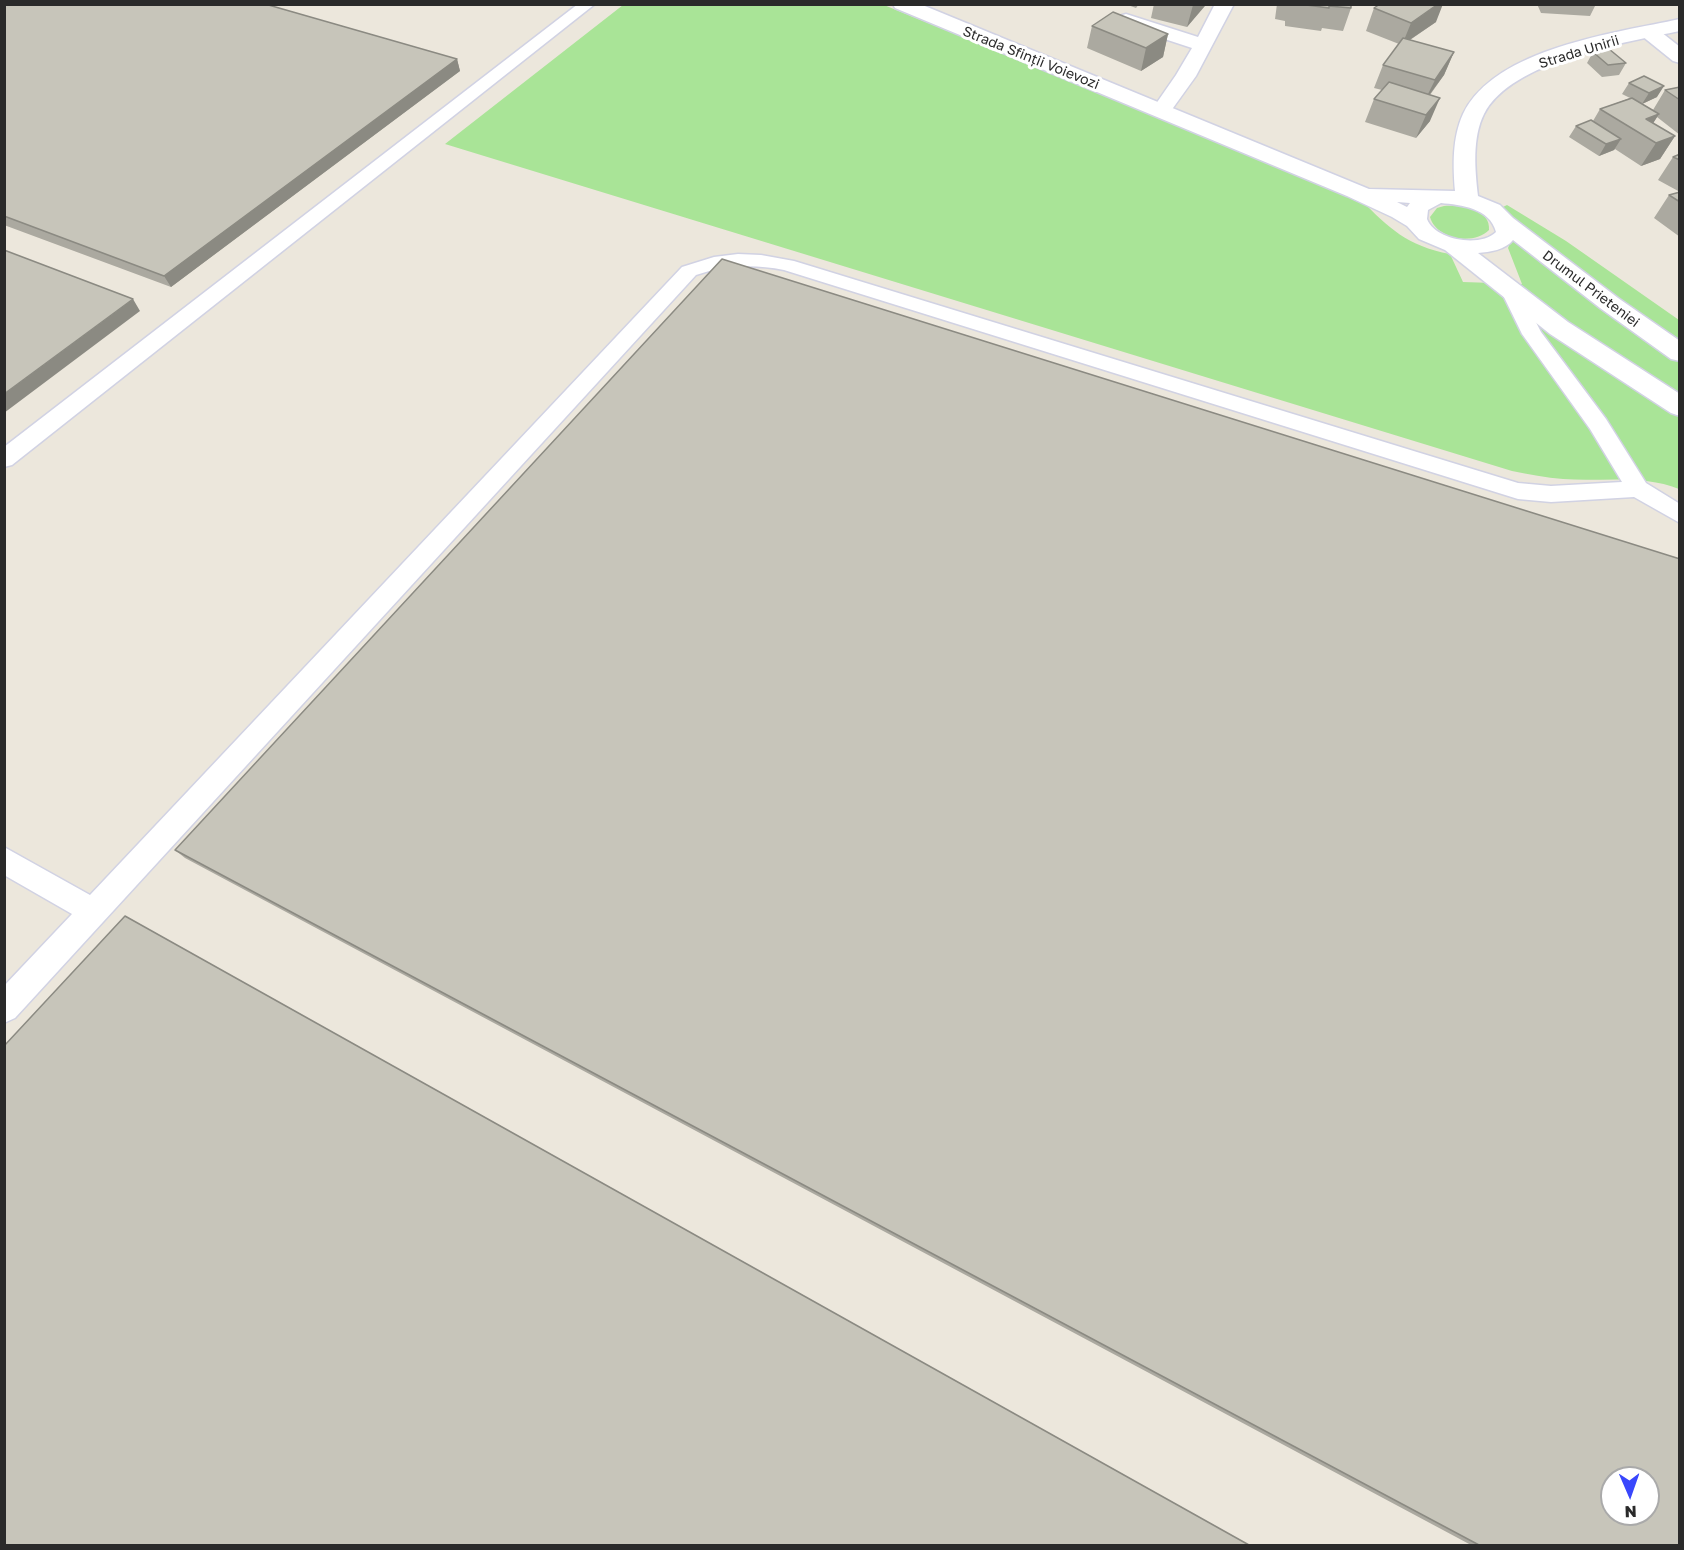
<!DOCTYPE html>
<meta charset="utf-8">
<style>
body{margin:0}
#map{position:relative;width:1684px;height:1550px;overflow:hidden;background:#ece7dc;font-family:"Golos Text",sans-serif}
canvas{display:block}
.frame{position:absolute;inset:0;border:6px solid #2a2a2a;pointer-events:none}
.north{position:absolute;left:1600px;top:1466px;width:60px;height:60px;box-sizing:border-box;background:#fff;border:2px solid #aaa;border-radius:50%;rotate:178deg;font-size:16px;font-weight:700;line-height:24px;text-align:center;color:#2a2a2a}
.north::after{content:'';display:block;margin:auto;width:21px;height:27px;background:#3947fc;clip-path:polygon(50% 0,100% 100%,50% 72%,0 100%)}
</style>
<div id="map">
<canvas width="1684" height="1550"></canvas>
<div class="frame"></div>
<div class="north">N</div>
</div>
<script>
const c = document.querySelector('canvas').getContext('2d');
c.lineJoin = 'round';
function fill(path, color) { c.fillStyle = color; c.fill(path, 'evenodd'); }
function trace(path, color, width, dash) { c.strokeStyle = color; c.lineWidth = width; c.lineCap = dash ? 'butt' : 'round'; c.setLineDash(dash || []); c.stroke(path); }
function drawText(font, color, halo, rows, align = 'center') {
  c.font = font + ' "Golos Text",sans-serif'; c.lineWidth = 6; c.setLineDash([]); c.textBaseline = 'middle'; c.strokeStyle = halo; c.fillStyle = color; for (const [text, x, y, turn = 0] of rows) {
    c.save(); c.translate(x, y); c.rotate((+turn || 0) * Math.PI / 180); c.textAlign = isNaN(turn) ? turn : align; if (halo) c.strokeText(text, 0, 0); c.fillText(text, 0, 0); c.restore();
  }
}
const green = new Path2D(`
 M 623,5 L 884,5 L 1360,199 C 1389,228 1407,246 1450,254 L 1463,282 L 1522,284 L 1508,248 C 1516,232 1513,222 1503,207 L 1507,205 L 1566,241 L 1679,320 L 1679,489 C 1642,474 1602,482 1563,479 C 1546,478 1529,474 1512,471 L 445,144 Z
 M 1444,206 C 1460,205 1491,209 1489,230 C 1474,246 1436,239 1430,217 L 1437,208 Z`);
const lane = new Path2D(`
 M 578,4 L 595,4 L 12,465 L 4,467 L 4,447 Z
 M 738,254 L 761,255 L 794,261 L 1518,483 L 1551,486 L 1622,482 L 1590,429 L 1522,334 L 1502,293 L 1505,289 L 1512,287 L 1519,289 L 1541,332 L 1606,419 L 1646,483 L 1680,504 L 1680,523 L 1634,497 L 1551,502 L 1518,499 L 784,270 C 753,264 726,265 696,275 L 15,1018 L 4,1023 L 4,986 L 72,914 L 4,875 L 4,847 L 90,895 L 682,267 L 714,257 Z`);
const street = new Path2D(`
 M 1215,4 L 1234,4 L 1196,76 L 1168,115 L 1161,117 L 1154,115 L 1151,111 L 1176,75 L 1192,48 L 1119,24 L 1117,20 L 1119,16 L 1126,14 L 1198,37 Z
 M 1649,26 L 1656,28 L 1680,47 L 1680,63 L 1673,61 L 1642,36 L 1639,32 L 1642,28 Z`);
const secondary = new Path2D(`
 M 893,4 L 920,4 L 1369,189 L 1455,191 C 1453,166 1452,138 1463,114 C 1495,48 1615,33 1680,19 L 1680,31 C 1626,42 1511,61 1484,114 C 1472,138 1475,170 1478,196 L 1500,205 L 1513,218 L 1618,298 L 1680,341 L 1680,361 L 1671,359 L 1600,308 L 1513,240 C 1505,250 1490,252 1478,253 L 1568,322 L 1680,394 L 1680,416 L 1671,413 L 1550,334 L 1445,250 L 1419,239 L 1407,226 L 1392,217 L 1347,196 L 895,8 ZM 1397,202 L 1410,203 L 1407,207 ZM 1441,203 C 1461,205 1490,208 1496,232 C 1480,248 1435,240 1427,219 L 1428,210 Z`);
const wall = new Path2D(`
 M 4,4 L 457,59 L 460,71 L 171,287 L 4,225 Z
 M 1125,4 L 1139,4 L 1136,8 Z
 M 1154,4 L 1205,4 L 1187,27 L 1151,18 Z
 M 1277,4 L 1351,4 L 1351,8 L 1343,31 L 1322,28 L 1321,31 L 1285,26 L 1285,21 L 1275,19 Z
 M 1537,4 L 1596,4 L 1590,16 L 1541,13 Z
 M 1374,8 L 1436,22 L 1410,40 L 1454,52 L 1444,75 L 1430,95 L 1430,121 L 1416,138 L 1365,122 L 1374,99 L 1382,90 L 1374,88 L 1383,65 L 1399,44 L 1366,31 Z
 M 1092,26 L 1168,34 L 1163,57 L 1141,71 L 1087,48 Z
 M 1593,52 L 1626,63 L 1619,75 L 1602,77 L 1587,63 Z
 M 1629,83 L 1657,97 L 1642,104 L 1653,110 L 1665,90 L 1680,87 L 1680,135 L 1657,117 L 1653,123 L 1675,136 L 1660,159 L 1641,166 L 1615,149 L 1614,150 L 1599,156 L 1569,137 L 1576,126 L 1593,121 L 1600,109 L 1630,98 L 1622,94 Z
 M 1680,154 L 1680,192 L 1658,180 L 1673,157 Z
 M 1680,192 L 1680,237 L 1654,218 L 1669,195 Z
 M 175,850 L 1680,1545 L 1471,1545 L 185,858 Z`);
const shadedWall = new Path2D(`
 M 1205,4 L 1205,6 L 1187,27 L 1193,5 Z
 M 1438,4 L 1443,4 L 1436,22 L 1402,45 L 1411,23 Z
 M 1168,34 L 1163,57 L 1141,71 L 1146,48 Z
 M 1454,52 L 1444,75 L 1424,102 L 1435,80 Z
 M 457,59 L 460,71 L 171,287 L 164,276 Z
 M 1664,86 L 1657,97 L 1642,104 L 1649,93 Z
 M 1440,98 L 1430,121 L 1416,138 L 1426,115 Z
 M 1659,114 L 1645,136 L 1646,119 Z
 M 1675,136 L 1660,159 L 1641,166 L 1656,143 Z
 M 1621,139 L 1614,150 L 1599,156 L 1606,144 Z
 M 133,299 L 140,311 L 4,413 L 4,394 Z`);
const building = new Path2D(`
 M 4,4 L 265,4 L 457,59 L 164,276 L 4,216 Z
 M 1299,4 L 1351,4 L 1351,8 L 1329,6 L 1329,8 Z
 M 1380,4 L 1438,4 L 1411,23 L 1374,8 Z
 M 1113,12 L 1168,34 L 1146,48 L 1092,26 Z
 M 1403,38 L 1454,52 L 1435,80 L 1383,65 Z
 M 1609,49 L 1626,63 L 1608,65 L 1593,52 Z
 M 1644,76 L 1664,86 L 1649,93 L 1629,83 Z
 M 1389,82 L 1440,98 L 1426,115 L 1374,99 Z
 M 1680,87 L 1680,100 L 1665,90 Z
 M 1632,98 L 1659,114 L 1646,119 L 1675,136 L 1656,143 L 1600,109 Z
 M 1591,120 L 1621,139 L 1606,144 L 1576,126 Z
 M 1680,154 L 1680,160 L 1673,157 Z
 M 1680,192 L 1680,202 L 1669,195 Z
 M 4,250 L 133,299 L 4,394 Z
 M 722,259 L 1680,559 L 1680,1545 L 1479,1545 L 175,850 ZM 1612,1478 L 1648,1478 L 1648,1514 L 1612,1514 Z
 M 125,916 L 1249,1545 L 4,1545 L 4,1046 Z`);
const farStreetnames = [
 ["Strada Unirii",1579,52,-17],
 ["Strada Sfinții Voievozi",1031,58,22],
 ["Drumul Prieteniei",1591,289,37]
];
fill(green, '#a9e497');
trace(lane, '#d1d2e3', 3);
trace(street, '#d1d2e3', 3);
trace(secondary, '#d1d2e3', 3);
fill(lane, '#fff');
fill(street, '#fff');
fill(secondary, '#fff');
fill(wall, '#aba9a0');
fill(shadedWall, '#8b8a82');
fill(building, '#c7c5ba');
trace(building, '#8b8a82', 1.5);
drawText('14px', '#2a2a2a', '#fff', farStreetnames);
</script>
